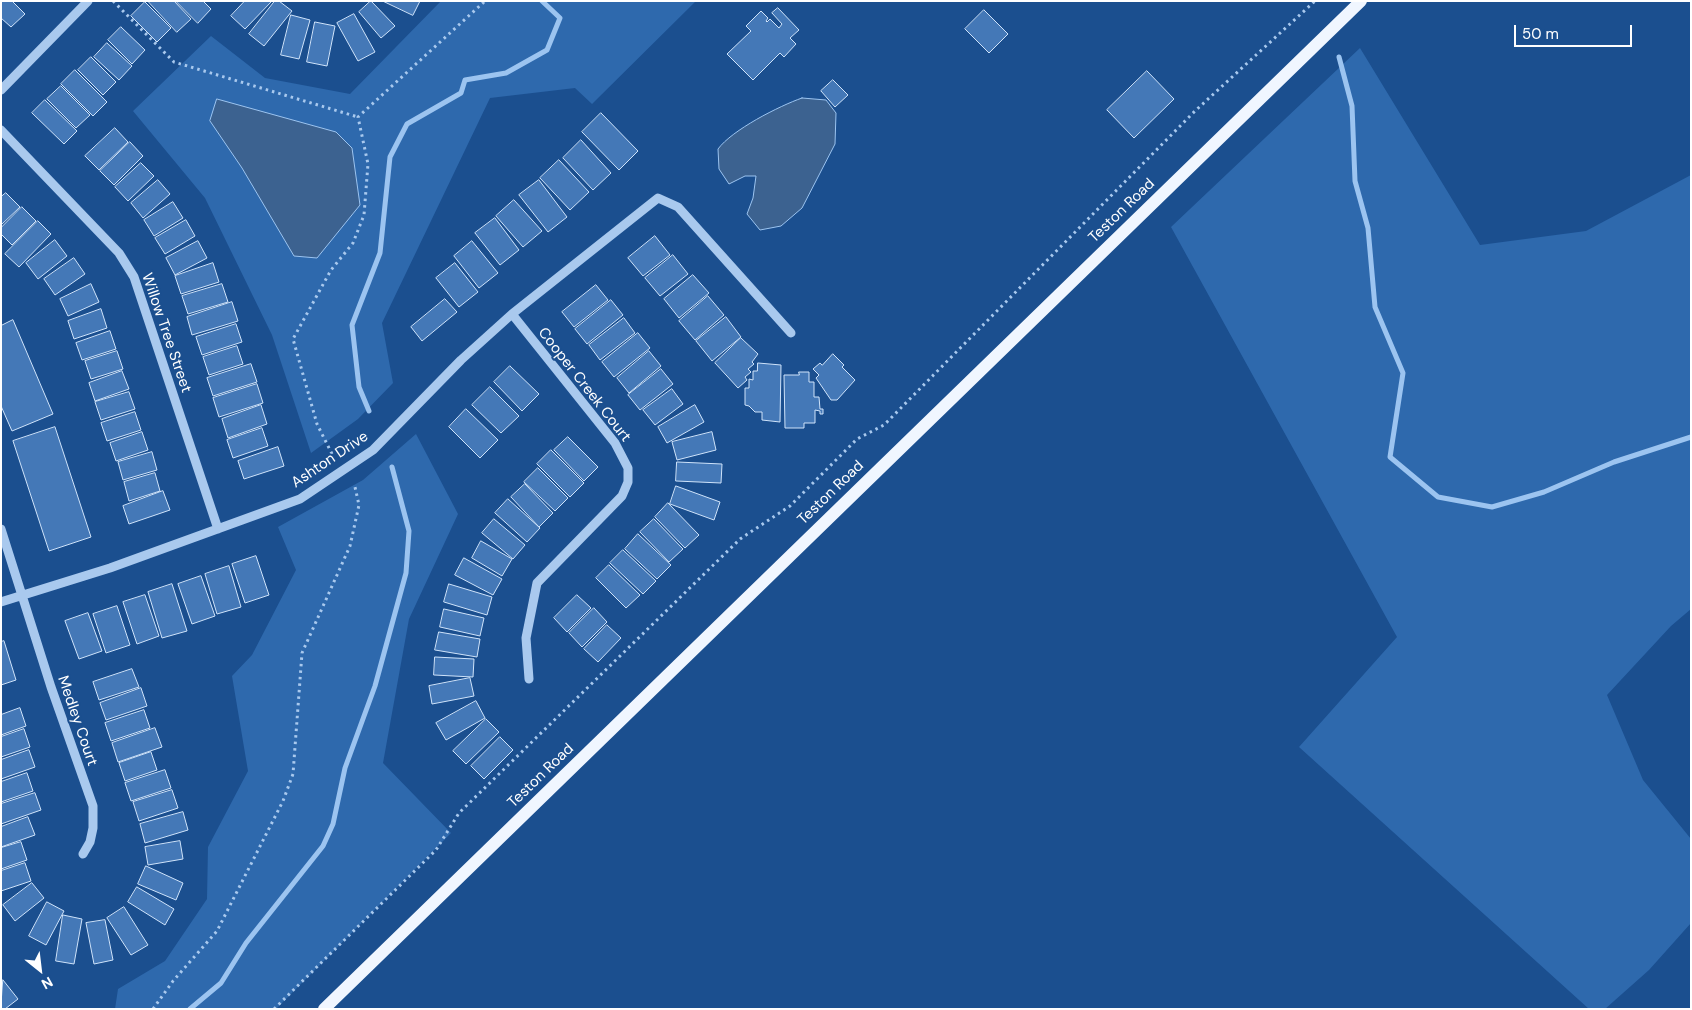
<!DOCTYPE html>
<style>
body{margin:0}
#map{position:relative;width:1692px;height:1010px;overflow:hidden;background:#1b4f8f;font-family:"DM Sans",sans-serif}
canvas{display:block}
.frame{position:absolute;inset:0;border:2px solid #fff;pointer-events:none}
.north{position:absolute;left:15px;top:945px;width:50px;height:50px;-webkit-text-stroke:4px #1b4f8f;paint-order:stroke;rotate:151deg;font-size:14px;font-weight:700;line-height:20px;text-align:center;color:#fff}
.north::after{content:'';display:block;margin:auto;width:18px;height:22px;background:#fff;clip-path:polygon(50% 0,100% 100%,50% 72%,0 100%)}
.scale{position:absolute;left:1514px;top:25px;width:118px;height:22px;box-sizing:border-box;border:2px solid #fff;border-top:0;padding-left:6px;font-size:15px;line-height:18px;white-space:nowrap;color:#fff;-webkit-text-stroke:4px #1b4f8f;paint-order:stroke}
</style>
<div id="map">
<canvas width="1692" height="1010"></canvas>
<div class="frame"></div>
<div class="north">N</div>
<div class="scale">50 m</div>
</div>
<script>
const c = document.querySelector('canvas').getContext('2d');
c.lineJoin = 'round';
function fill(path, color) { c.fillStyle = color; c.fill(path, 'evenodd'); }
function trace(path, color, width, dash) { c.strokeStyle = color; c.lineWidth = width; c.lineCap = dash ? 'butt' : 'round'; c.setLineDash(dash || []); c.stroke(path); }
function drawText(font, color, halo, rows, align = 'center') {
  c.font = font + ' "DM Sans",sans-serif'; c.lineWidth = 4; c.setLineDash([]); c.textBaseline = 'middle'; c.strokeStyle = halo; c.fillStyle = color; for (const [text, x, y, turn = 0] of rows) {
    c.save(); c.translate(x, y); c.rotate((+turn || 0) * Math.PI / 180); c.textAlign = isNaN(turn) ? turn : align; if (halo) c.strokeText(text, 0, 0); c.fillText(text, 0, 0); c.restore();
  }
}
const green = new Path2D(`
 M 441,1 L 696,1 L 592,104 L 575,88 L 490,98 L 382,323 L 393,383 L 358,419 L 311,453 L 272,335 L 205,198 L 133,111 L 211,36 L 265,78 L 350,94 Z
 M 1360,48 L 1480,245 L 1586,231 L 1691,175 L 1691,609 L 1671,626 L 1607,695 L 1643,780 L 1691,839 L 1691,923 L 1649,970 L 1605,1009 L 1589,1009 L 1299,747 L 1397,637 L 1171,227 Z
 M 416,434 L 458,514 L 409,619 L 383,763 L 451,833 L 276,1009 L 115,1009 L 118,989 L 165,961 L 207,899 L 208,847 L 248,771 L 232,676 L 252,655 L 296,570 L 278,527 L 363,480 Z`);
const water = new Path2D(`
 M 802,98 L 826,100 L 836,113 L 835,144 L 802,208 L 781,226 L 760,230 L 747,214 L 753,198 L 756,176 L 745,176 L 729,184 L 719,169 L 718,149 C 732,130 779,106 802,98 Z
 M 217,99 L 336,132 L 352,148 L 360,205 L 317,258 L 294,256 L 242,168 L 210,121 Z`);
const stream = new Path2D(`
 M 1339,57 L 1352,106 L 1355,181 L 1368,228 L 1375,307 L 1403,373 L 1390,457 L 1438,497 L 1492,507 L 1544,492 L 1614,462 L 1691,437
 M 369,411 L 359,387 L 352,325 L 380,253 L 390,157 L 407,124 L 461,93 L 465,80 L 506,73 L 547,50 L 560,18 L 542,1
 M 190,1009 L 221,983 L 246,943 L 323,846 L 333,824 L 345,768 L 375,686 L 406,573 L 409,531 L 392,467`);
const building = new Path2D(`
 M 1,1 L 12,1 L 25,14 L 11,27 L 1,18 Z
 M 148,1 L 174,1 L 191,19 L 177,32 Z
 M 176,1 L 203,1 L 211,9 L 198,23 Z
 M 245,1 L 272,1 L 245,29 L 231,16 Z
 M 275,1 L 279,1 L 292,11 L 264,46 L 249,34 Z
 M 371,1 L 395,26 L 381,38 L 359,12 Z
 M 383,1 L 420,1 L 413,15 Z
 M 145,2 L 171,28 L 157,42 L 131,16 Z
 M 778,8 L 799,30 L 790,38 L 796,44 L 784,57 L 780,53 L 753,80 L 727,54 L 751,31 L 746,26 L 761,11 L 768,18 L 766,21 L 767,22 L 770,19 L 779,28 L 782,24 L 772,13 Z
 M 984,10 L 1008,34 L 989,53 L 965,29 Z
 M 354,14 L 375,52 L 358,61 L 337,23 Z
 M 291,15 L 310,20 L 299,59 L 281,55 Z
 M 315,22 L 335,26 L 327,66 L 307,62 Z
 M 121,27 L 145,50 L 132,64 L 108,40 Z
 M 107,43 L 132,66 L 119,80 L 94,57 Z
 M 91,57 L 116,82 L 103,95 L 78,70 Z
 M 75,70 L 107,102 L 93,116 L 61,84 Z
 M 1147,71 L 1174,99 L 1134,138 L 1107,110 Z
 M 833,80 L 848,95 L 835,107 L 821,91 Z
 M 61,86 L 90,115 L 76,128 L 47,99 Z
 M 45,100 L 77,131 L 64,144 L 32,113 Z
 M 601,113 L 638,151 L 619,170 L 582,132 Z
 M 115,128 L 128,142 L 99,170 L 85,156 Z
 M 581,140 L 611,173 L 593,190 L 563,158 Z
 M 130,142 L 143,156 L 114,185 L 100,171 Z
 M 559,160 L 589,192 L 570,210 L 540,178 Z
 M 141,163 L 154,176 L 128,201 L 115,187 Z
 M 158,180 L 170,194 L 143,218 L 131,203 Z
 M 539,180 L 567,217 L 548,232 L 519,195 Z
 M 6,193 L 20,207 L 1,225 L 1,197 Z
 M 514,200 L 542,231 L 523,247 L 496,216 Z
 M 173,202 L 183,218 L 154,236 L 144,220 Z
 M 22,207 L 36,221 L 12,245 L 1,234 L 1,228 Z
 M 495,218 L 519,250 L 500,265 L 475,233 Z
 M 186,220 L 195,236 L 165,254 L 155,238 Z
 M 38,221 L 51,234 L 19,267 L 5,254 Z
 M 655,236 L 670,255 L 643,276 L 628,258 Z
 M 55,240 L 67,256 L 38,279 L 26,263 Z
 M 198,241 L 207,258 L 175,275 L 166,258 Z
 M 472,241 L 498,273 L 479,288 L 454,256 Z
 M 673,255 L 688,274 L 660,296 L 645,278 Z
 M 74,258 L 85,274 L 55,295 L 44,279 Z
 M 213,263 L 219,282 L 181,294 L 175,276 Z
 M 455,263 L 478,292 L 459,307 L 436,278 Z
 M 693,275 L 709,293 L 679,318 L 664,299 Z
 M 91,284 L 99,302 L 68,316 L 60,299 Z
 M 222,284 L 228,302 L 188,314 L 182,296 Z
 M 596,285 L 608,300 L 574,327 L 562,312 Z
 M 708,296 L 724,315 L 695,340 L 679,321 Z
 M 445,299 L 457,312 L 422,341 L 411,327 Z
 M 611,300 L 623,315 L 587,344 L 575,329 Z
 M 232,302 L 238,321 L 192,335 L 187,317 Z
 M 101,309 L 107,328 L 74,339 L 68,321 Z
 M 726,317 L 741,337 L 712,361 L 696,341 Z
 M 624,318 L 635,333 L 600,360 L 589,345 Z
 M 13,320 L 53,414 L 12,431 L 1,406 L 1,326 Z
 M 236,324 L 242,342 L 202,355 L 196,337 Z
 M 110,331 L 116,349 L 82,360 L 76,343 Z
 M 638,333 L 650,348 L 614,377 L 602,362 Z
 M 741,338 L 758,354 L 752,362 L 754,364 L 748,369 L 751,372 L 745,377 L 747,380 L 738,388 L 715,363 Z
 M 237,346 L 243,364 L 209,375 L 203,357 Z
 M 117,351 L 123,369 L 91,379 L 85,361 Z
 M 649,351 L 661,366 L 629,393 L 617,378 Z
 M 833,354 L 844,365 L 842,367 L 855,380 L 837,400 L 831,400 L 816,378 L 819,375 L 813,369 L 820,363 L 822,365 Z
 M 758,363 L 781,365 L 780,422 L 762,420 L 762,412 L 755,412 L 749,406 L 745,405 L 745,388 L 749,388 L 749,379 L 753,380 L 753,371 L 757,371 Z
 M 251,364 L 257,382 L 213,396 L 207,378 Z
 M 510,366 L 539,394 L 522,411 L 494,382 Z
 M 661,369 L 673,384 L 640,410 L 628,395 Z
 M 122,371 L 129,389 L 95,401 L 89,383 Z
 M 799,372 L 809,372 L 809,382 L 814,382 L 814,397 L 819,397 L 820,409 L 823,409 L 823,414 L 820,414 L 820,411 L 815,410 L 815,423 L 804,423 L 804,428 L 785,428 L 784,375 L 799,375 Z
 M 257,384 L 263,403 L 219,417 L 213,398 Z
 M 490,387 L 519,416 L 501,433 L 472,405 Z
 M 672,389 L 683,404 L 655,425 L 643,410 Z
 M 129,392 L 135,409 L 101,420 L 95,402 Z
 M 261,405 L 267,424 L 228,438 L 222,419 Z
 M 695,405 L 704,422 L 667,443 L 658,427 Z
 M 466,409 L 498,440 L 480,458 L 449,427 Z
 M 135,412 L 141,430 L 107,441 L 101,423 Z
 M 55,427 L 91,537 L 49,551 L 13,441 Z
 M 262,428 L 268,446 L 233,458 L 227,440 Z
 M 142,432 L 148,450 L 116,461 L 110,443 Z
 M 712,432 L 716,450 L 677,460 L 672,442 Z
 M 568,437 L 598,467 L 584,481 L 554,450 Z
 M 278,447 L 284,466 L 244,479 L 238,461 Z
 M 551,450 L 584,483 L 570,497 L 537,464 Z
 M 152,452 L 157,470 L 123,480 L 118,462 Z
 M 677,462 L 722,464 L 721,483 L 676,481 Z
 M 538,468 L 568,498 L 555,511 L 524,482 Z
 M 155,473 L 160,491 L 129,501 L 124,482 Z
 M 525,484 L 553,513 L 539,527 L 511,497 Z
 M 676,486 L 720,502 L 714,520 L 670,504 Z
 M 163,491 L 170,510 L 129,524 L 123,506 Z
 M 508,499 L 540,528 L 527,542 L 495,513 Z
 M 668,503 L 699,535 L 685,548 L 655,517 Z
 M 494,519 L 525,545 L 513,559 L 482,533 Z
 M 654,519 L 683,549 L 669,562 L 640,532 Z
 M 638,534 L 671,565 L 657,579 L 625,549 Z
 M 481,541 L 512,559 L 502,576 L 472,558 Z
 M 623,550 L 656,581 L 643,594 L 610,563 Z
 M 256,556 L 269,595 L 245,603 L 232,564 Z
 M 464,558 L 502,579 L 493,595 L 455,575 Z
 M 609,565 L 640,595 L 626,608 L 596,578 Z
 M 229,566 L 241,607 L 217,614 L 205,574 Z
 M 201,576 L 215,616 L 192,624 L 178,584 Z
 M 172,584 L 187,631 L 162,638 L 148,592 Z
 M 449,584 L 492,597 L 487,615 L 444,602 Z
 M 145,595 L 159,636 L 137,644 L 123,602 Z
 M 577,595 L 591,608 L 567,632 L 554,618 Z
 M 117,606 L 130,645 L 106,653 L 93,614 Z
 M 594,608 L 607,622 L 582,647 L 569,633 Z
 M 444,609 L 484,618 L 480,636 L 440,627 Z
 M 88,613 L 102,651 L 79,659 L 65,621 Z
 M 607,625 L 621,638 L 598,662 L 584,649 Z
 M 439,632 L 480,639 L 477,657 L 435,650 Z
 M 4,641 L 16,680 L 1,685 L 1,642 Z
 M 435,657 L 474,659 L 473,677 L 434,675 Z
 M 132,669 L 139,687 L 99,700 L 93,682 Z
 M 470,678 L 474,696 L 432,704 L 429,686 Z
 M 141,688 L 147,706 L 106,720 L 100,703 Z
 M 476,701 L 485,718 L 446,740 L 436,723 Z
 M 20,708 L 26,726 L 1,735 L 1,715 Z
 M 144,710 L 150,728 L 111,741 L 105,723 Z
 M 486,719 L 499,732 L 466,764 L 453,751 Z
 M 155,728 L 162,747 L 118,762 L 112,743 Z
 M 24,729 L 30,747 L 1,757 L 1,737 Z
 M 500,737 L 513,750 L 484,779 L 471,766 Z
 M 29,750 L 35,767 L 1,779 L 1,760 Z
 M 151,752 L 157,770 L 125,781 L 119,763 Z
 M 165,770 L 171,788 L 131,801 L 125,783 Z
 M 27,773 L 33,791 L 1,802 L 1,782 Z
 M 172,790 L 178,808 L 139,821 L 133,802 Z
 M 35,793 L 41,810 L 1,824 L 1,804 Z
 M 183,812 L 188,830 L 145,843 L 140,824 Z
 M 28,817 L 35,835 L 1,847 L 1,827 Z
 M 180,841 L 183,859 L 148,865 L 145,847 Z
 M 21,842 L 27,860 L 1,869 L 1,848 Z
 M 25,863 L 31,881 L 1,891 L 1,871 Z
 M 146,866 L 183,883 L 176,900 L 138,884 Z
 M 32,883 L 44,898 L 15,921 L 3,905 Z
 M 137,887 L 174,909 L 165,925 L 128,902 Z
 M 47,902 L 64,911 L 46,945 L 29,936 Z
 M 124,907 L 148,945 L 131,955 L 107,918 Z
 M 63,915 L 82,919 L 74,964 L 56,961 Z
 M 105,920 L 113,960 L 94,964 L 86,923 Z
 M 3,980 L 18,999 L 5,1009 L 1,1009 Z`);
const path = new Path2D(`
 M 113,1 L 174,62 L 358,117
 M 332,454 L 317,424 L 293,339 L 331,270 L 353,243 L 364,215 L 368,164 L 358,117 L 485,1
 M 153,1009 L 173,981 L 217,931 L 283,801 L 293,774 L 302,653 L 350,546 L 359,505 L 355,487
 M 274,1009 L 436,850 L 459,813 L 740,539 L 790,506 L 857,439 L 884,425 L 1195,111 L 1315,1`);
const minor = new Path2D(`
 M 1,90 L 88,1
 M 1,130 L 119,253 L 134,277 L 218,529
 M 512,314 L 615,443 L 628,468 L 628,482 L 622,496 L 537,583 L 526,638 L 529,679
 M 1,529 L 51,687 L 93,806 L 93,828 L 90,842 L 83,854
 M 1,602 L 110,568 L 300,499 L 373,450 L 461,360 L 512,314 L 658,198 L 678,207 L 791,333`);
const major = new Path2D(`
 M 324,1009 L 1361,1`);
const streetNames = [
 ["Teston Road",1122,211,-44],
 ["Willow Tree Street",166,333,71],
 ["Cooper Creek Court",584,385,52],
 ["Ashton Drive",330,460,-34],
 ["Teston Road",831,493,-44],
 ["Medley Court",77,721,71],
 ["Teston Road",541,776,-44]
];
fill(green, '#2e69ad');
fill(water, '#3c6290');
trace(water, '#9cc4f0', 1);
trace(stream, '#9cc4f0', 5);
fill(building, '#4478b7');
trace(building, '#cfe3fa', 1);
trace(path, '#a9c9ee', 3, [2.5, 4]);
trace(minor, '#a9c9ee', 9);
trace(major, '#f0f6ff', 12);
drawText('15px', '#fff', '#1b4f8f', streetNames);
</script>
